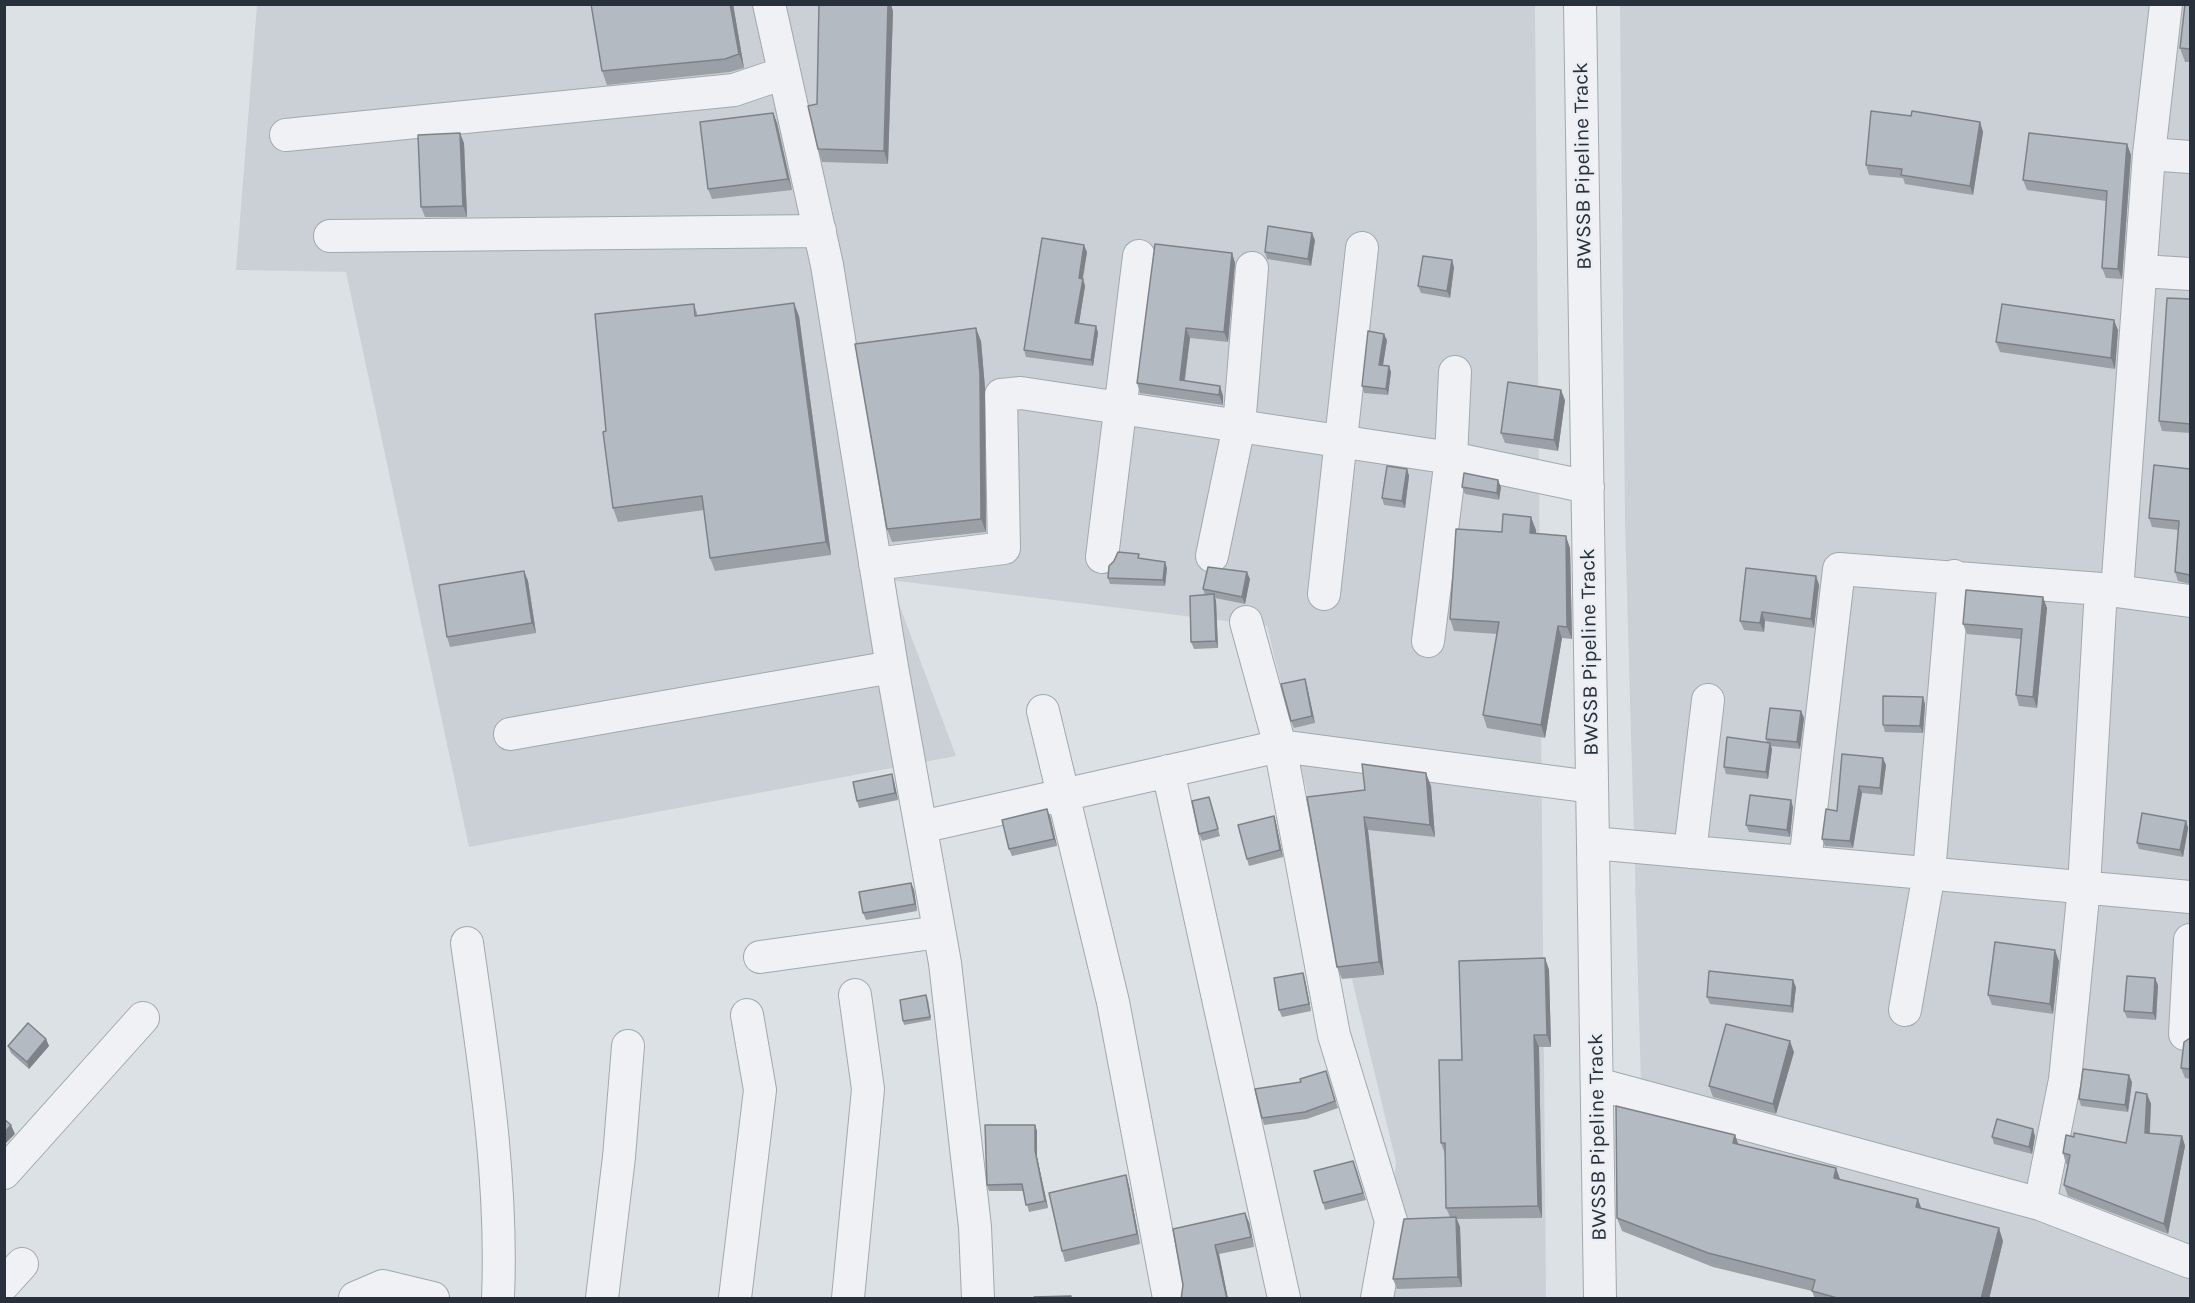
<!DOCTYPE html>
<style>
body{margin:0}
#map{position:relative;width:2195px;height:1303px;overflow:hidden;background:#dce1e5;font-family:Karla,sans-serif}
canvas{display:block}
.frame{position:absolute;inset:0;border:6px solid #27303b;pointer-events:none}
</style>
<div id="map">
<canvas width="2195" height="1303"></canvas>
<div class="frame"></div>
</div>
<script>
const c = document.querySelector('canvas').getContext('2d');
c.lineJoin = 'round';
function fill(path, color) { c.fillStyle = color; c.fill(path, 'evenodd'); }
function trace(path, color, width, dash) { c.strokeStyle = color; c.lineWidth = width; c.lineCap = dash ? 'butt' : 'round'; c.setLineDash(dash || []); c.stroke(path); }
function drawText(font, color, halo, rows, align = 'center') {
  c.font = font + ' Karla,sans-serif'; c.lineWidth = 4.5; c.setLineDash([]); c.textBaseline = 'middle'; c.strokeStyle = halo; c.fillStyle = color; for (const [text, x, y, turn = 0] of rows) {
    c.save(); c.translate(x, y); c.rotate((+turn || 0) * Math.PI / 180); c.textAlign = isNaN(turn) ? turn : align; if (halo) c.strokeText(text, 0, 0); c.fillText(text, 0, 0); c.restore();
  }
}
const built = new Path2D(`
 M 257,5 L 1535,5 L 1546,1298 L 1382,1298 L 1396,1162 L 1267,626 L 890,580 L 956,756 L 469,847 L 346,272 L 236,270 Z
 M 1620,5 L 2190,5 L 2190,1298 L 1836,1298 L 1645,1225 L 1625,523 Z`);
const minor = new Path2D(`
 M 769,4 L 827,265 L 892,667 L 945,963 L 975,1227 L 978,1298
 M 1580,4 L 1600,1298
 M 2166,4 L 2149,154 L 2190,157
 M 286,135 L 734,90 L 784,73
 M 330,236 L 820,231
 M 2141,271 L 2190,274
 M 1212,556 L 1239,426 L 1252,268
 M 1102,557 L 1139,256
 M 875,564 L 1004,548 L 1001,395 L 1021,393 L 1451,458 L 1588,487
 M 2117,591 L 2149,154
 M 1324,594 L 1362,248
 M 1246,622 L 1280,746 L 1334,1035 L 1391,1221 L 1377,1298
 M 1428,641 L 1451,458 L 1455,372
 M 1043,711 L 1113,1002 L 1169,1298
 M 510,734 L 892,667
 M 1168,771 L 1284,1298
 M 921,827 L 1280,746 L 1592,787
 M 1593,843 L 2190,897
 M 1690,852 L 1708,700
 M 1805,862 L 1839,569 L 2101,589 L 2190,601
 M 467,943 C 484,1062 503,1178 498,1298
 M 760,957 L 939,932
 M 1905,1010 L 1929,873 L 1954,576
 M 2185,1034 L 2190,940
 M 1597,1084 L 2040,1204 L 2190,1262
 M 4,1173 L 143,1018
 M 2040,1204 L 2065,1080 L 2084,887 L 2101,589
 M 4,1284 L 22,1264
 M 355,1298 L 383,1286 L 433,1298
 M 602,1298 L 619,1157 L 628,1046
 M 735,1298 L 760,1090 L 747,1015
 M 848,1298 L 868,1089 L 855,995`);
const wall = new Path2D(`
 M 591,4 L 733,4 L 744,68 L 730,72 L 607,85 L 602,71 Z
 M 2190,4 L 2190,62 L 2185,62 L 2180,48 Z
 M 893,11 L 888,164 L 822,162 L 818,149 L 817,104 Z
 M 773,113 L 777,123 L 792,190 L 712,199 L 708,189 Z
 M 1980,122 L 1983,132 L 1973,195 L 1905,184 L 1903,178 L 1869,175 L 1866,165 Z
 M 464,143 L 467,217 L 425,217 L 421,207 Z
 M 2127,144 L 2131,155 L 2122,279 L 2106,278 L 2102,268 L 2106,201 L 2027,190 L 2023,180 Z
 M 1315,240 L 1311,266 L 1267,259 L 1265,252 Z
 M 1087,252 L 1083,279 L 1085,286 L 1079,323 L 1096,326 L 1098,333 L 1093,366 L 1026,357 L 1024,350 Z
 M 1232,253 L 1235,263 L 1228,342 L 1190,338 L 1185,381 L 1223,396 L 1223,405 L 1140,393 L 1137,383 Z
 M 1454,267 L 1450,298 L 1421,293 L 1418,286 Z
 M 2190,299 L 2190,433 L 2162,431 L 2159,421 Z
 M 694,304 L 698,316 L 799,316 L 831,555 L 715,571 L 710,558 L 704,510 L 618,522 L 613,508 L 606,431 Z
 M 2118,330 L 2115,369 L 2000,352 L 1996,342 Z
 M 1387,340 L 1383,365 L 1389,366 L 1391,372 L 1388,395 L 1364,393 L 1362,386 Z
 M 981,341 L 985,388 L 986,532 L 892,542 L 887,529 Z
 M 1565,400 L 1558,451 L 1505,443 L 1501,433 Z
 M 1407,469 L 1409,476 L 1405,508 L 1384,505 L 1382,498 Z
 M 2190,469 L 2190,584 L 2178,581 L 2175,572 L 2178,530 L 2152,527 L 2149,518 Z
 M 1462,487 L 1501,487 L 1499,500 L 1465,494 Z
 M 1536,530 L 1536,534 L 1570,548 L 1572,639 L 1562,638 L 1545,738 L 1487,728 L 1483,715 L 1497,634 L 1454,631 L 1450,619 L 1502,532 Z
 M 1141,559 L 1167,568 L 1165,586 L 1110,584 L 1108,578 Z
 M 524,571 L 528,581 L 536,633 L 450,647 L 447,637 Z
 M 1816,576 L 1819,585 L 1814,628 L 1765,621 L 1764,632 L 1744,630 L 1740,621 Z
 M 1250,579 L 1245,604 L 1215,598 L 1216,601 L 1218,648 L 1194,649 L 1191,642 L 1205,595 L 1203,589 Z
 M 2047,608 L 2037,708 L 2019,706 L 2016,695 L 2021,639 L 1967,634 L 1963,624 Z
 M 1307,686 L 1315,723 L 1294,728 L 1291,721 Z
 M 1925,704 L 1923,733 L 1885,732 L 1883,725 Z
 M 1801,711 L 1804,718 L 1800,749 L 1771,746 L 1772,749 L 1768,779 L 1726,774 L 1724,767 L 1767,742 L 1766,739 Z
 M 1842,754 L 1886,765 L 1882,795 L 1862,793 L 1853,848 L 1825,846 L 1822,839 L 1837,811 Z
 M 894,781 L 898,800 L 859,808 L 857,801 Z
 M 1431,786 L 1435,837 L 1368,830 L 1384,975 L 1342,979 L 1337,967 L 1307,797 Z
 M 1209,797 L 1220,836 L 1202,841 L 1199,834 Z
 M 1793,807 L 1790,837 L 1749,832 L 1746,825 Z
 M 1050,816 L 1057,846 L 1012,856 L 1009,849 Z
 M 1274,816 L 1276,823 L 1283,857 L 1249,866 L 1247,859 Z
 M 2186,821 L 2188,828 L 2183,857 L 2139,849 L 2137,843 Z
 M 911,883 L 914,890 L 917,911 L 866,920 L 863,913 Z
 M 1545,958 L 1549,970 L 1551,1047 L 1539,1047 L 1542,1218 L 1457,1219 L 1460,1227 L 1462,1287 L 1397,1289 L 1393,1279 L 1450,1217 L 1446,1208 L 1446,1154 L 1445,1154 L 1441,1143 Z
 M 2059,961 L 2053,1014 L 1992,1005 L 1988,995 Z
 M 1303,973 L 1305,980 L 1311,1011 L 1282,1017 L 1279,1010 Z
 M 2158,985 L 2156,1020 L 2127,1018 L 2124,1011 Z
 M 1796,987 L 1793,1013 L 1710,1004 L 1707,997 Z
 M 928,999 L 931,1020 L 904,1025 L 903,1021 Z
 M 2190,1038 L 2190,1079 L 2185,1078 L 2181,1068 Z
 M 46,1039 L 49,1046 L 29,1069 L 11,1053 L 8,1046 Z
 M 1794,1052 L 1776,1114 L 1713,1097 L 1709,1086 Z
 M 1328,1078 L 1338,1108 L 1307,1119 L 1264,1125 L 1262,1118 Z
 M 2132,1082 L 2128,1112 L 2081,1106 L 2079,1099 Z
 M 2147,1094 L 2151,1104 L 2150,1133 L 2182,1136 L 2185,1146 L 2168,1234 L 2068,1196 L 2064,1185 L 2068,1164 L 2066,1164 L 2063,1153 L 2074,1137 L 2126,1143 Z
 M 1035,1125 L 1037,1131 L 1037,1157 L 1048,1208 L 1029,1212 L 1023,1191 L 989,1191 L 987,1185 Z
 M 1735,1135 L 1738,1144 L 1836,1168 L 1840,1180 L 1921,1208 L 2003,1241 L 1989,1299 L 1815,1299 L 1812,1291 L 1713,1267 L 1622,1231 L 1617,1218 Z
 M 2035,1136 L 2032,1154 L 1994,1144 L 1992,1137 Z
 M 1356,1168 L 1366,1200 L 1325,1210 L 1323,1203 Z
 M 1126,1175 L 1129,1186 L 1140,1244 L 1065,1262 L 1062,1251 Z
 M 1249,1222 L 1254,1247 L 1219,1254 L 1228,1299 L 1181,1299 L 1183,1285 L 1173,1229 Z`);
const shadedWall = new Path2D(`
 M 730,4 L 733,4 L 744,68 L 739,54 Z
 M 888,4 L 891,4 L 893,11 L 888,164 L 884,151 Z
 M 773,113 L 777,123 L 792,190 L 788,179 Z
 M 1980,122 L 1983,132 L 1973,195 L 1970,186 Z
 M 460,133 L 464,143 L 467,217 L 463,206 Z
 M 2127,144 L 2131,155 L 2122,279 L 2118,269 Z
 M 1312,233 L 1315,240 L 1311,266 L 1308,259 Z
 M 1084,245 L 1087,252 L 1082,281 L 1083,279 L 1085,286 L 1078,330 L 1075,323 L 1079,278 Z
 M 1232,253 L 1235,263 L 1228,342 L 1224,332 Z
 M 1452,260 L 1454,267 L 1450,298 L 1447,291 Z
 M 794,303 L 799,316 L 831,555 L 826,542 Z
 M 2114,320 L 2118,330 L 2115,369 L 2111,358 Z
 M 1096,326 L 1098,333 L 1093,366 L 1091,360 Z
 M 976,328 L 981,341 L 985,388 L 986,532 L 981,519 Z
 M 1186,328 L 1190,338 L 1183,390 L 1180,380 Z
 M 1384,334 L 1387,340 L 1382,371 L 1379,365 Z
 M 1389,366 L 1391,372 L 1388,395 L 1386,389 Z
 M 1220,386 L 1223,396 L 1223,405 L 1219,395 Z
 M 1561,390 L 1565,400 L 1558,451 L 1554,440 Z
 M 1407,469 L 1409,476 L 1405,508 L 1402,501 Z
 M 1498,480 L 1501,487 L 1499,500 L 1497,493 Z
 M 1531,517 L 1536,530 L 1535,546 L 1530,533 Z
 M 1566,536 L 1570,548 L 1572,639 L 1567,627 Z
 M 1165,562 L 1167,568 L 1165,586 L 1163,580 Z
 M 524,571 L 528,581 L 536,633 L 532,623 Z
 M 1247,572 L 1250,579 L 1245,604 L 1242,597 Z
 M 1816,576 L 1819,585 L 1814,628 L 1811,619 Z
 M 1214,594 L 1216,601 L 1218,648 L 1216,641 Z
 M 2043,597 L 2047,608 L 2037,708 L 2033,697 Z
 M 1762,612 L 1765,621 L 1764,632 L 1760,623 Z
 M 1558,626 L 1562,638 L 1545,738 L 1541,725 Z
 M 1305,679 L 1307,686 L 1315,723 L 1312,716 Z
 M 1923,697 L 1925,704 L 1923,733 L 1920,726 Z
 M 1801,711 L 1804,718 L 1800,749 L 1797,742 Z
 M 1770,743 L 1772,749 L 1768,779 L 1766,772 Z
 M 1883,758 L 1886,765 L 1882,795 L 1880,788 Z
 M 1426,773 L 1431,786 L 1435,837 L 1430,825 Z
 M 892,774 L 894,781 L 898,800 L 895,793 Z
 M 1859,786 L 1862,793 L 1853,848 L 1850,841 Z
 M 1791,800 L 1793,807 L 1790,837 L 1787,830 Z
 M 1047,809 L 1050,816 L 1057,846 L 1054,839 Z
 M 1274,816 L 1276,823 L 1283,857 L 1280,850 Z
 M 1364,817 L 1368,830 L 1384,975 L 1379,962 Z
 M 2186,821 L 2188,828 L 2183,857 L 2180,850 Z
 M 911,883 L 914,890 L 917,911 L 915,904 Z
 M 2055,950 L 2059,961 L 2053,1014 L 2050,1004 Z
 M 1545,958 L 1549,970 L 1551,1047 L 1547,1035 Z
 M 1303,973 L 1305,980 L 1311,1011 L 1309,1004 Z
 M 2155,978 L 2158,985 L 2156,1020 L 2153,1013 Z
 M 1793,980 L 1796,987 L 1793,1013 L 1791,1006 Z
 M 1534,1035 L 1539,1047 L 1542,1218 L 1538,1206 Z
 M 46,1039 L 49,1046 L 29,1069 L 27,1062 Z
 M 1790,1041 L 1794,1052 L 1776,1114 L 1773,1104 Z
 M 2129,1075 L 2132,1082 L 2128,1112 L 2125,1105 Z
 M 2147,1094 L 2151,1104 L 2149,1143 L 2145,1133 Z
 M 11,1125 L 15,1134 L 4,1145 L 4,1133 Z
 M 1035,1125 L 1037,1131 L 1037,1157 L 1048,1208 L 1045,1201 L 1035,1150 Z
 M 2033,1129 L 2035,1136 L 2032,1154 L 2029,1147 Z
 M 1735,1135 L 1740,1149 L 1733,1143 Z
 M 2182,1136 L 2185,1146 L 2168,1234 L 2164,1224 Z
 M 1836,1168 L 1841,1182 L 1834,1178 Z
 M 1126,1175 L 1129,1186 L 1140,1244 L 1137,1234 Z
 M 1918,1199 L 1923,1213 L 1916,1207 Z
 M 1245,1213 L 1249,1222 L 1254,1247 L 1251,1237 Z
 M 1456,1217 L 1460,1227 L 1462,1287 L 1458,1277 Z
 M 1999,1228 L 2003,1241 L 1989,1299 L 1981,1299 Z
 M 1215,1245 L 1219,1254 L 1228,1299 L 1227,1299 Z`);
const building = new Path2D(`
 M 591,4 L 730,4 L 739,54 L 725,59 L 602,71 Z
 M 819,4 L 888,4 L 884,151 L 818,149 L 808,106 L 817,104 Z
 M 2185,4 L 2190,4 L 2190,49 L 2180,48 Z
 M 1871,111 L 1911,116 L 1912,111 L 1980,122 L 1970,186 L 1901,175 L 1902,169 L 1866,165 Z
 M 773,113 L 788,179 L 708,189 L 700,122 Z
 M 460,133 L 463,206 L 421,207 L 418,135 Z
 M 2029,133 L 2127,144 L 2118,269 L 2102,268 L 2107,191 L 2023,180 Z
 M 1268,226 L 1312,233 L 1308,259 L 1265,252 Z
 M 1042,238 L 1084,245 L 1079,278 L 1083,279 L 1075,323 L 1096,326 L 1091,360 L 1024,350 Z
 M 1155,244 L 1232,253 L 1224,332 L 1186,328 L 1180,380 L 1220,386 L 1219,395 L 1137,383 Z
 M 1423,256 L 1452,260 L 1447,291 L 1418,286 Z
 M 2167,298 L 2190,299 L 2190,424 L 2159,421 Z
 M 794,303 L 826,542 L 710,558 L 702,496 L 613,508 L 603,432 L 606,431 L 595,314 L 694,304 L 695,316 Z
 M 2002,304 L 2114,320 L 2111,358 L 1996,342 Z
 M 976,328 L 980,374 L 981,519 L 887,529 L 855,344 Z
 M 1368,331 L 1384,334 L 1379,365 L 1389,366 L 1386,389 L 1362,386 Z
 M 1508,382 L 1561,390 L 1554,440 L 1501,433 Z
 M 2154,465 L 2190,469 L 2190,575 L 2175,572 L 2179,521 L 2149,518 Z
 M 1387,466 L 1407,469 L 1402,501 L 1382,498 Z
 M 1464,473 L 1498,480 L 1497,493 L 1462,487 Z
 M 1503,514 L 1531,517 L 1530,533 L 1566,536 L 1567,627 L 1558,626 L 1541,725 L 1483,715 L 1499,622 L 1450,619 L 1456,529 L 1502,532 Z
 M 1118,552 L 1139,554 L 1138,558 L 1165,562 L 1163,580 L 1108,578 L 1109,566 L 1114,561 Z
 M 1208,567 L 1247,572 L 1242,597 L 1203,589 Z
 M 1746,568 L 1816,576 L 1811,619 L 1762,612 L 1760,623 L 1740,621 Z
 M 524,571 L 532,623 L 447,637 L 439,585 Z
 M 1966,590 L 2043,597 L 2033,697 L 2016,695 L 2022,629 L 1963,624 Z
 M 1214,594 L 1216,641 L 1191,642 L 1190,596 Z
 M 1305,679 L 1312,716 L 1291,721 L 1281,684 Z
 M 1883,696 L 1923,697 L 1920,726 L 1883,725 Z
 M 1770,708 L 1801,711 L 1797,742 L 1766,739 Z
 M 1727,737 L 1770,743 L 1766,772 L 1724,767 Z
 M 1842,754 L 1883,758 L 1880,788 L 1859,786 L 1850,841 L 1822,839 L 1826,809 L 1837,811 Z
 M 1362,764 L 1426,773 L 1430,825 L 1364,817 L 1379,962 L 1337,967 L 1307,797 L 1365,790 Z
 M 892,774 L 895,793 L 857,801 L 853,782 Z
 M 1750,795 L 1791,800 L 1787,830 L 1746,825 Z
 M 1209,797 L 1218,829 L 1199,834 L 1192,801 Z
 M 1047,809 L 1054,839 L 1009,849 L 1002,820 Z
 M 2142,813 L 2186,821 L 2180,850 L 2137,843 Z
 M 1274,816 L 1280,850 L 1247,859 L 1238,825 Z
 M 911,883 L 915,904 L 863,913 L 859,892 Z
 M 1995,942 L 2055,950 L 2050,1004 L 1988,995 Z
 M 1545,958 L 1547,1035 L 1534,1035 L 1538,1206 L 1446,1208 L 1445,1143 L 1441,1143 L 1439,1060 L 1462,1060 L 1459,961 Z
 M 1709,971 L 1793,980 L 1791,1006 L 1707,997 Z
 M 1303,973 L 1309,1004 L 1279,1010 L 1274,978 Z
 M 2127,976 L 2155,978 L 2153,1013 L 2124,1011 Z
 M 926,995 L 930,1017 L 903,1021 L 900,1000 Z
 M 28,1023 L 46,1039 L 27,1062 L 8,1046 Z
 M 1726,1024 L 1790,1041 L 1773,1104 L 1709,1086 Z
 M 2190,1038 L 2190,1069 L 2181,1068 L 2184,1042 Z
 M 2083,1069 L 2129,1075 L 2125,1105 L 2079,1099 Z
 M 1326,1071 L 1335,1101 L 1305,1112 L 1262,1118 L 1255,1089 L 1301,1082 L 1300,1079 Z
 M 2136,1092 L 2147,1094 L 2145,1133 L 2182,1136 L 2164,1224 L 2064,1185 L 2070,1155 L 2063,1153 L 2066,1135 L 2074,1137 L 2074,1133 L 2126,1143 Z
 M 1616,1106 L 1735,1135 L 1733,1143 L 1836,1168 L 1834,1178 L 1918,1199 L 1916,1207 L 1999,1228 L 1981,1299 L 1841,1299 L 1812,1291 L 1815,1280 L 1708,1253 L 1617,1218 Z
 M 4,1119 L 11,1125 L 4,1133 Z
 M 1997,1119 L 2033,1129 L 2029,1147 L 1992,1137 Z
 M 985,1125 L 1035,1125 L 1035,1150 L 1045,1201 L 1026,1205 L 1022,1184 L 987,1185 Z
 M 1353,1161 L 1363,1193 L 1323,1203 L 1314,1171 Z
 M 1126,1175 L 1137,1234 L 1062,1251 L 1049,1193 Z
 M 1245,1213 L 1251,1237 L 1215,1245 L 1227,1299 L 1181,1299 L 1183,1285 L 1173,1229 Z
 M 1456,1217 L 1458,1277 L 1393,1279 L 1404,1219 Z
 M 1071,1296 L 1071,1299 L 1034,1299 L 1034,1297 Z`);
const streetNames = [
 ["BWSSB Pipeline Track",1583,166,-91],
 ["BWSSB Pipeline Track",1590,652,-91],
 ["BWSSB Pipeline Track",1598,1137,-91]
];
fill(built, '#cbd0d7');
trace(minor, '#a2a8af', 34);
trace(minor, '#eff1f4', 32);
fill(wall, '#9ba0a7');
fill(shadedWall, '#7e8288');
fill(building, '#b4bac2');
trace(building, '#7e8288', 1.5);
drawText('21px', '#27303b', '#ebeff3', streetNames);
</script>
